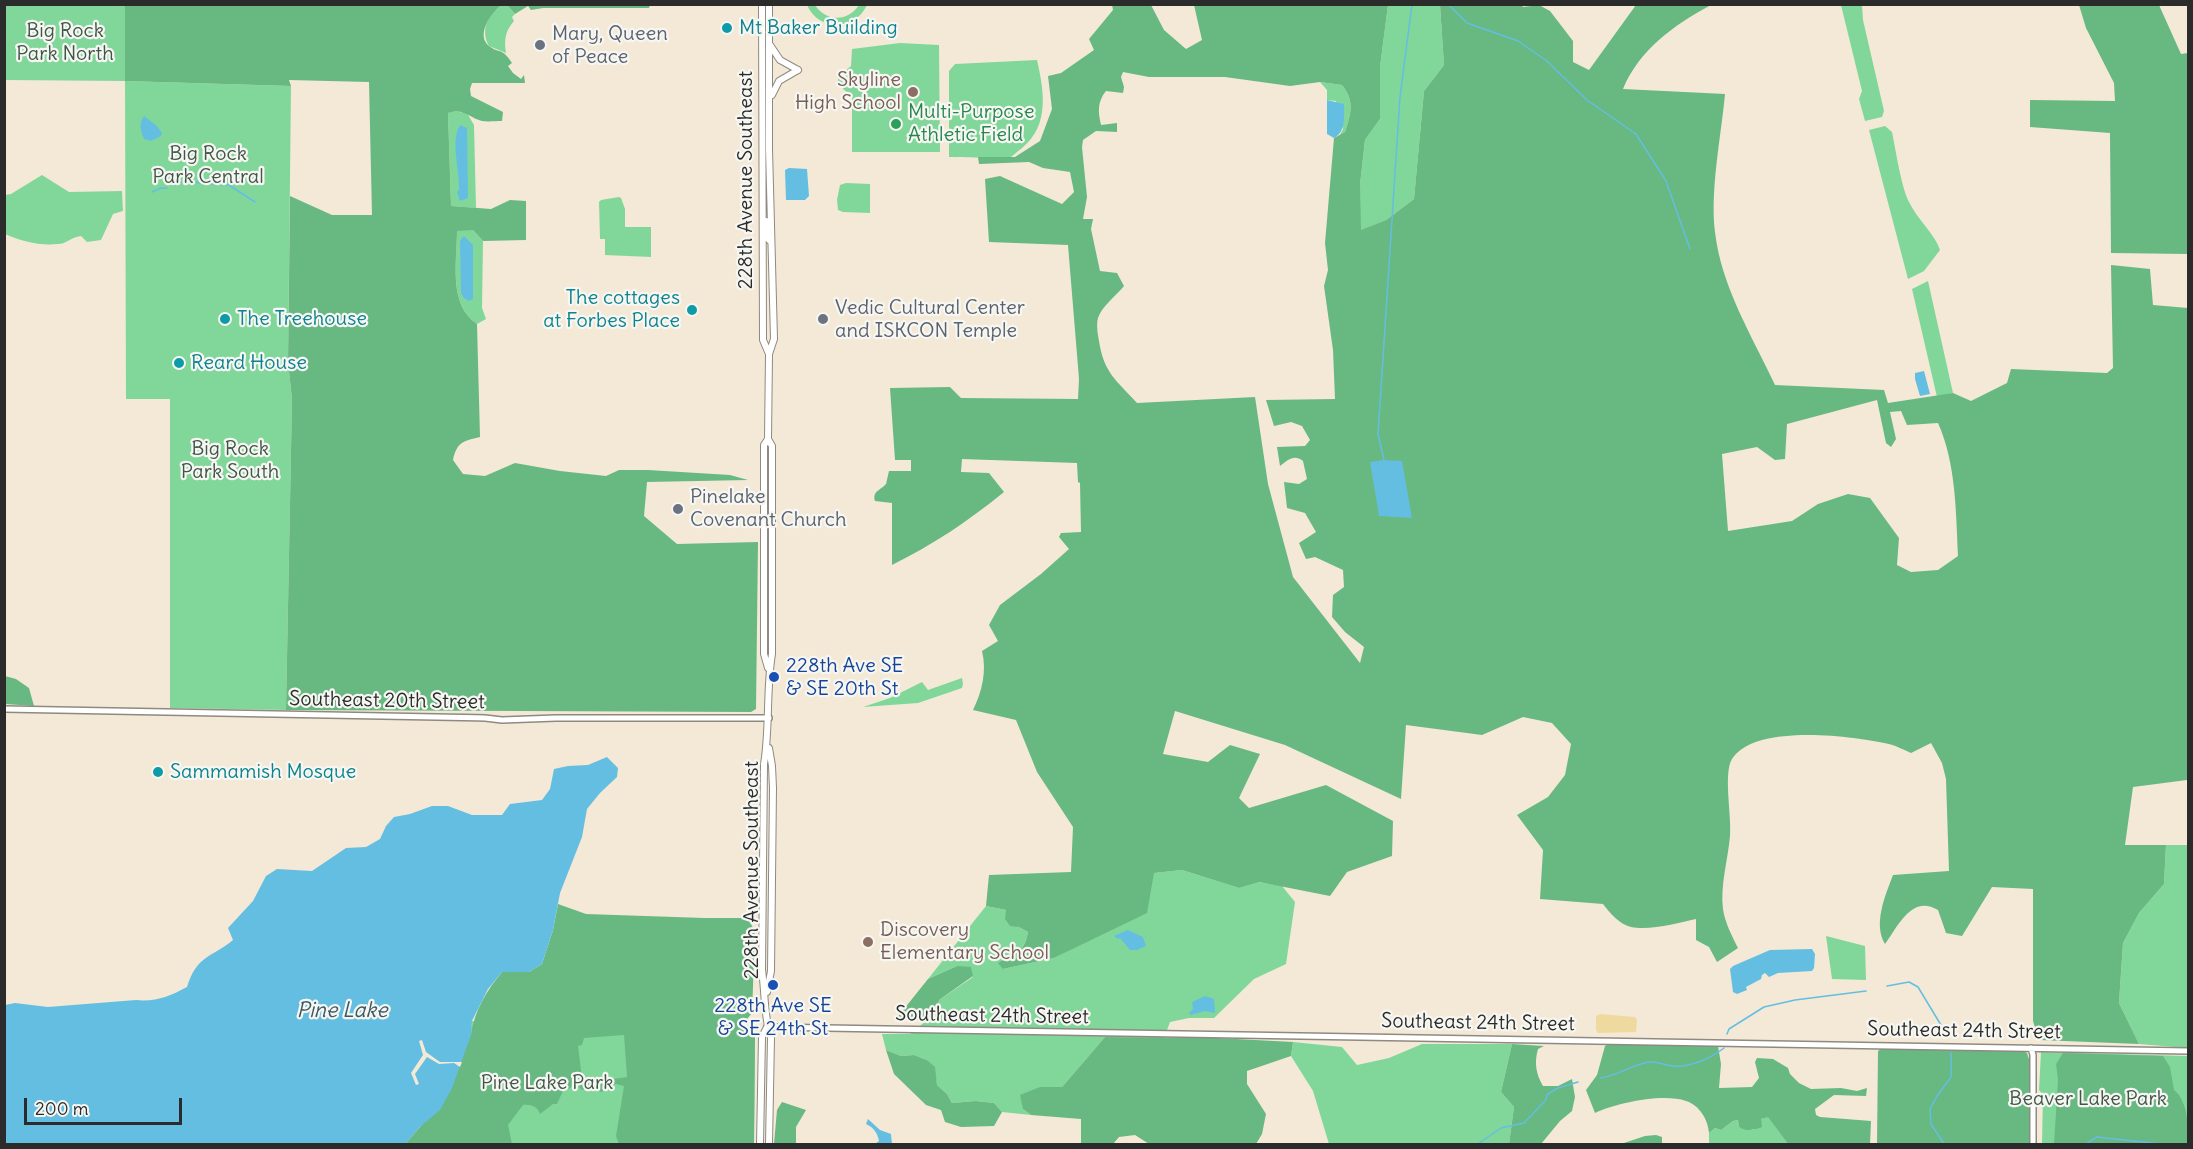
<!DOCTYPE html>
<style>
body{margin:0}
#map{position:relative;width:2193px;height:1149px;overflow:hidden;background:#f3e9d6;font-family:Delius,sans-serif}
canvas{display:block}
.frame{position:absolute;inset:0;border:6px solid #2b2b2b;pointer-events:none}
.scale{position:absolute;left:24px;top:1098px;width:158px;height:27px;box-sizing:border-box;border:3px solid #2b2b2b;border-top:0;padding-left:8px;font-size:18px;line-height:21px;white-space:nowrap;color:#2b2b2b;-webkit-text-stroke:4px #f6f6f2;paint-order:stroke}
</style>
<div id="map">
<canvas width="2193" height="1149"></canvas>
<div class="frame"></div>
<div class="scale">200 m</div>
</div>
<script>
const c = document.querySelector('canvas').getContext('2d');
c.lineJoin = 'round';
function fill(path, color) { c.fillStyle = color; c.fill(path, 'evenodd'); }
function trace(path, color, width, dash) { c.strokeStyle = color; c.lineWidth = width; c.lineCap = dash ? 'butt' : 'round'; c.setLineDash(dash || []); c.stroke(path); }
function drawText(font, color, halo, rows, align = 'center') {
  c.font = font + ' Delius,sans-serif'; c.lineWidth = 4.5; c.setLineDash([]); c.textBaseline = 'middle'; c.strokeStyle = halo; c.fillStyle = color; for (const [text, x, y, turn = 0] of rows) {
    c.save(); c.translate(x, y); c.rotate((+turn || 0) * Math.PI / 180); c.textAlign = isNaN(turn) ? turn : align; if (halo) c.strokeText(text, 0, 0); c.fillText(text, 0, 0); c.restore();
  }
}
const green = new Path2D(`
 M 4,5 L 125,5 L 125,81 L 291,86 L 288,362 L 292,399 L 286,710 L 170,708 L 170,399 L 126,399 L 125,81 L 5,80 Z
 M 502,5 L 507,5 L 515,14 L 512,17 L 514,21 C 505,31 504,40 506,53 L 489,46 C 480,30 488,14 502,5 Z
 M 807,5 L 815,5 C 826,22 848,22 859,5 L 867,5 C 855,31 819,32 807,5 Z
 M 1388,5 L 1440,5 L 1444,65 L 1424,91 L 1414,199 L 1386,220 L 1360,231 L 1360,185 L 1365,140 L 1380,119 L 1380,67 Z
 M 1841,5 L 1862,5 L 1863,20 L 1884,111 L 1882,117 L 1865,121 L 1859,99 L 1862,91 Z
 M 900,43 L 939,45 L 940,152 L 852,152 L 852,97 L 838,84 L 838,77 L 851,66 L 852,49 Z
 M 1037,60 C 1044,91 1050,125 1022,148 C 1019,150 1014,155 1011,157 C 1003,159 960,157 949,157 L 949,71 L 955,64 Z
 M 1320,82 L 1342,85 C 1355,101 1351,114 1345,132 L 1340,135 L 1343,129 L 1336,101 L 1327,100 L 1327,90 Z
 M 451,111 L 467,113 L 474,125 L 476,208 L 451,206 L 448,113 Z
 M 1885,126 L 1892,132 C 1896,151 1901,186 1909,202 C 1917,219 1935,234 1940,250 L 1924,271 L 1908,279 L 1869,130 Z
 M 42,175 L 69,192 L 122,191 L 123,211 L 113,214 L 101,240 L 87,242 L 81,236 C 71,237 66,244 58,244 C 40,246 21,241 5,234 L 5,195 L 11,194 Z
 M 846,183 L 870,184 L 870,213 L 843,212 L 838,210 L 837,200 L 840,185 Z
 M 619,197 L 621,198 L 625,209 L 625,227 L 651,227 L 651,257 L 605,255 L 605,239 L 600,239 L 599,202 L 601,200 Z
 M 457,230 L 473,230 L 483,241 L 482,308 L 486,319 L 477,324 C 448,304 457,261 457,230 Z
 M 1928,281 L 1953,393 L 1937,397 L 1912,289 Z
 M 962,678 L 963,684 L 962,688 L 918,703 L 863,707 L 890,698 L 922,682 L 928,690 Z
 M 2166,845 L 2188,845 L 2188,1048 L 2139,1044 L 2119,1003 L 2123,943 L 2139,913 L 2164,884 Z
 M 1182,870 L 1239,888 L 1258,882 L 1282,886 L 1295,902 L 1286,964 L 1254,979 L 1214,1018 L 1189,1018 L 1170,1022 L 1164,1038 L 1105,1037 L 1062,1087 L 1040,1087 L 1023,1109 L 1031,1115 L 1002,1112 L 994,1103 L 976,1101 L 952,1103 L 947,1094 L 937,1085 L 934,1067 L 927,1060 L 914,1055 L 901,1056 L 886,1050 L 882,1034 L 910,1034 L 937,1012 L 939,1000 L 973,977 L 957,966 L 928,979 L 986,906 L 1006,910 L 1019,927 L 1028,932 C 1025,948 1019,953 1005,959 L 1003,969 L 1054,958 L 1082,944 L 1154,873 Z
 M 1826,936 L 1865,946 L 1866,980 L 1832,979 Z
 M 472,1021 L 755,1037 L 754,1144 L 429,1144 C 445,1105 468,1063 472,1021 Z
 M 1293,1042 L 1342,1047 L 1357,1065 L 1389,1058 L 1422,1044 L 1512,1044 L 1501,1092 L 1514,1107 L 1509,1144 L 1329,1144 L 1313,1091 L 1291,1056 Z
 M 2041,1052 L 2188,1056 L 2188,1144 L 2042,1144 L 2043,1095 L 2039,1090 Z
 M 1768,1116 L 1788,1144 L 1709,1144 L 1709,1133 L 1715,1128 L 1721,1130 L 1733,1121 L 1738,1120 L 1739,1127 L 1743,1129 L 1754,1130 L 1761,1119 Z`);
const forest = new Path2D(`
 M 1521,4 L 1523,7 L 1539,5 L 1550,11 L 1573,41 L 1573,62 L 1589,70 L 1636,5 L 1711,5 C 1675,24 1639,50 1623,89 L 1725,94 C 1721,137 1710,190 1715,232 C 1721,286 1752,336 1775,385 L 1884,390 L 1888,403 L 1953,393 L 1971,401 L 2007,383 L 2011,369 L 2107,373 L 2113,368 L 2111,265 L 2150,269 L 2153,305 L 2188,308 L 2187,780 L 2133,787 L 2125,845 L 2166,845 L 2164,884 L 2139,913 L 2123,943 L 2119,1003 L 2139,1044 L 2039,1040 L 2033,1021 L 2033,889 L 1992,887 L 1962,936 L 1946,933 L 1938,910 C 1912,894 1898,926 1885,944 C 1873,924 1885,896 1893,875 L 1949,871 L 1946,779 L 1942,763 L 1931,743 L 1911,753 C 1904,750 1897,746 1889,744 C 1853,736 1755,723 1732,759 C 1723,773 1732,817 1730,836 C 1728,859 1720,886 1723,909 C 1725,923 1732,936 1738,948 L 1717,962 L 1709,947 L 1696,940 L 1696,919 C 1678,923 1650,931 1631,927 C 1619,924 1610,913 1603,904 L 1540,899 L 1543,850 L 1517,815 L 1548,797 L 1565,775 L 1571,744 L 1552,723 L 1523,717 L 1482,735 L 1406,725 L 1401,799 L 1285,745 L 1175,711 L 1163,754 L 1208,762 L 1230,745 L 1260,754 L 1239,798 L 1249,808 L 1326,785 L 1393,821 L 1392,856 L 1347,872 L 1330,896 L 1259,882 L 1239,888 L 1182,870 L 1154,873 L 1147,913 L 1054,958 L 1003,969 L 998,963 C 1015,953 1024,954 1028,932 L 1019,927 L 1010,926 L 1005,919 L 1006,910 L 986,906 L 989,875 L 1071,872 L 1073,827 L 1037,772 L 1016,720 L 973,710 C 982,692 987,671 982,651 L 998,641 L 989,625 L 1000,605 L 1041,574 L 1069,549 L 1059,537 L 1061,533 L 1081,532 L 1080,483 L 1078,482 L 1077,463 L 962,459 L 961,472 L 989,473 L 1004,492 C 967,522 934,544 892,565 L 892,503 L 875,501 C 872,491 881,490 886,484 L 889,471 L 911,471 L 911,460 L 895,460 L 890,388 L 950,387 L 961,398 L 1078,399 L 1079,379 L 1068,245 L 989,242 L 985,179 L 1000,176 L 1062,204 L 1074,192 L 1070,172 L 1043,168 L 1029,162 L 979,164 L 978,157 L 1015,157 L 1040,141 L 1052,109 L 1048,76 L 1061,73 L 1094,50 L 1089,39 L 1113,10 L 1112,5 L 1151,5 L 1164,30 L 1186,49 L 1202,40 L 1194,5 L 1388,5 L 1380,67 L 1380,119 L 1365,140 L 1360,185 L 1361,230 L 1386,220 L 1414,199 L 1424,91 L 1444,65 L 1440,5 ZM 1123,72 L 1149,77 L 1225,77 L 1290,86 L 1320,82 L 1342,85 C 1355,101 1351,114 1345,132 L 1334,138 L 1325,243 L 1328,270 L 1324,286 L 1333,350 L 1335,399 L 1266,400 L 1274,426 L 1291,422 L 1302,426 L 1310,440 L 1305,446 L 1277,447 L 1280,466 C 1288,460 1294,454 1303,461 L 1307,479 L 1299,484 L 1284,482 L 1287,508 L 1305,513 L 1316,532 L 1299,543 L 1306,559 L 1315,557 L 1343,570 L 1344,587 L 1333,595 L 1332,617 L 1345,632 L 1364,647 L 1360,663 L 1293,577 L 1268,484 L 1255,397 L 1137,403 C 1116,380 1104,373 1099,341 C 1098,335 1096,325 1098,318 C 1102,306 1116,296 1124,286 L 1117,273 L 1100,271 L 1091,229 L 1093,219 L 1083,219 L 1087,197 L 1082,147 L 1083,140 L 1096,131 L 1117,132 L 1117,123 L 1101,125 C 1098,112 1097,102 1106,91 L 1123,93 L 1124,87 L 1121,77 ZM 1877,400 L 1886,443 L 1891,447 L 1896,439 L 1890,412 L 1901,411 L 1907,425 L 1938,423 C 1956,463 1956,512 1958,556 L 1938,570 L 1911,572 L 1897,565 L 1899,538 L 1870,498 L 1848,494 L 1818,504 L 1792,521 L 1728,531 L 1722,454 L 1757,447 L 1775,460 L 1785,459 L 1787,424 Z
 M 125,5 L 502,5 C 492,11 475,35 489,46 C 499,54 502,47 512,63 L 508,66 L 513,73 L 521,79 L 524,75 L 525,83 L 472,83 L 470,89 L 471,96 L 503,112 L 502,121 C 496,121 488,122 482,121 C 469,118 464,108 448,113 L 451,206 L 491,209 L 510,200 L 526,201 L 526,240 L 483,241 L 473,230 L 457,231 C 457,262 448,304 477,324 L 480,437 C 463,441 457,442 453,460 L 463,474 L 485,476 L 515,463 L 560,471 L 606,476 L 619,470 L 648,470 L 730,475 L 748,480 L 647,482 L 644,516 L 677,544 L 758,542 L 756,709 L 751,712 L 286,710 L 292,399 L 288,362 L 290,196 L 332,215 L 372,215 L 369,82 L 289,80 L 291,86 L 125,81 Z
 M 507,5 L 650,5 L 649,8 L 543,8 L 531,10 L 528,6 L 515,14 Z
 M 2079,5 L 2159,5 L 2181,54 L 2188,53 L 2188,254 L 2111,253 L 2110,133 L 2030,127 L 2030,100 L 2115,101 L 2114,83 L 2086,28 Z
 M 5,676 L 16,679 L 29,688 L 34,706 L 5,704 Z
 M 558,904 L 586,914 L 704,918 L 748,918 L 755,932 L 752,1013 L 742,1025 L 755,1037 L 754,1144 L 619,1144 L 616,1136 L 624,1086 L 612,1083 L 602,1092 L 587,1088 L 582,1090 L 579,1087 L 582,1083 L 603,1084 L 607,1080 L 627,1077 L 624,1035 L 584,1038 L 582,1045 L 578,1046 L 582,1078 L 577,1079 L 577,1085 L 563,1091 L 557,1104 L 553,1104 L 540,1114 C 538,1107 531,1104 523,1105 L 508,1125 L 512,1144 L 405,1144 L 420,1127 L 471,1035 C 474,1011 487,990 502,972 L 529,972 L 542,964 L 553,930 Z
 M 957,966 L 971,967 L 973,976 L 939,1000 L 937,1012 L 927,1020 L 896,1019 L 928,979 Z
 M 1105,1037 L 1217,1038 L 1293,1042 L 1291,1056 L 1247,1071 L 1247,1084 L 1266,1114 L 1262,1134 L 1256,1144 L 1149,1144 L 1135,1135 L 1119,1137 L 1113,1144 L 1081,1144 L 1081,1119 L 1031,1115 L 1023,1109 L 1020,1095 L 1040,1087 L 1062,1087 Z
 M 1610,1043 L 1718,1046 L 1721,1064 L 1719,1088 L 1752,1087 L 1759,1078 L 1755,1062 L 1757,1058 L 1773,1059 L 1788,1068 L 1790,1074 L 1799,1083 L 1811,1089 L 1841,1088 L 1857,1091 L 1867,1088 L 1866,1096 L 1834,1095 L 1815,1109 L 1816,1115 L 1820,1117 L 1871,1121 L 1870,1144 L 1788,1144 L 1768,1117 L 1761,1119 L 1762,1127 C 1754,1130 1746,1132 1739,1127 L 1738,1120 L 1733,1121 L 1721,1130 L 1715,1128 L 1709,1133 C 1708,1119 1699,1105 1686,1101 C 1663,1093 1616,1103 1595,1113 L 1586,1090 L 1597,1075 L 1605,1046 Z
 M 1512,1044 L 1544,1046 L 1538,1049 C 1534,1063 1536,1074 1543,1086 L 1558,1086 L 1572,1079 L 1575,1097 L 1572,1111 L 1560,1121 L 1541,1144 L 1509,1144 L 1514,1107 L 1501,1092 Z
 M 1883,1048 L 2023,1051 L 2027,1053 L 2030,1062 L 2029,1144 L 1877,1144 L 1878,1051 Z
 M 886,1050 L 901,1056 L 914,1055 L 927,1060 L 935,1067 L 937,1085 L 947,1094 L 952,1103 L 976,1101 L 994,1103 L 1002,1112 L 994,1126 L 961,1127 L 945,1122 L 941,1110 L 926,1105 L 894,1074 Z
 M 2063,1053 L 2163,1056 L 2170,1067 L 2174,1090 C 2188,1101 2189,1128 2188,1144 L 2054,1144 L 2058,1080 L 2056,1064 Z
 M 782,1102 L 806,1110 L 796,1127 L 796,1144 L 774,1144 L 777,1110 Z
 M 1656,1135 L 1662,1137 L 1662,1144 L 1621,1144 L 1645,1136 Z`);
const sand = new Path2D(`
 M 1600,1014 L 1635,1017 L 1637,1020 L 1636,1032 L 1598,1033 L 1596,1030 L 1596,1016 Z`);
const water = new Path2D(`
 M 1327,100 L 1344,104 C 1344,117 1346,132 1334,138 L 1327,134 Z
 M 144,116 L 157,126 L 162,133 L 161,136 L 151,141 L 144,139 C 141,131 138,124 144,116 Z
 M 460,125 L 467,128 L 468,198 L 460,201 L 457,192 L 459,190 C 460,171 450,141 460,125 Z
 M 789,168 L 807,169 L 809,196 L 805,200 L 786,200 L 785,170 Z
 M 464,236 L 473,245 L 473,299 L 469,301 L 464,298 L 461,293 L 460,241 Z
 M 1924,371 L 1930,394 L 1920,396 L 1915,379 L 1915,373 Z
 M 1384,460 L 1402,461 L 1412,518 L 1379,516 L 1370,462 Z
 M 607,757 L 618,768 L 617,777 L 600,793 L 587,809 L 582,837 L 560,893 L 553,930 L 542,964 L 529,972 L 502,972 L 488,989 L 472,1021 L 471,1035 L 452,1088 L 440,1110 L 420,1127 L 405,1144 L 5,1144 L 5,1005 L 15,1003 L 48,1007 L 136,1000 C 156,1002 170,996 187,987 C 197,955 211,958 233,940 L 228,928 L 253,901 L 266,876 L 277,869 L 312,871 L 346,848 L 366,847 L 380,839 L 386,826 L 394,817 L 410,814 L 432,806 L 448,806 L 472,815 L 502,815 L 510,804 L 542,800 L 550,789 L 554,769 L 568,766 L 588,765 Z
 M 1128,930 L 1143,937 L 1146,946 L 1137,950 L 1130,950 L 1120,938 L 1118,939 L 1114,936 Z
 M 1812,949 L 1815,954 L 1814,968 L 1812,971 L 1778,973 L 1769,977 L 1765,973 L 1762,975 L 1761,979 L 1746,987 L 1747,990 L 1737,994 L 1733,992 L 1730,969 L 1733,966 L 1770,950 Z
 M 1205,996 L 1214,999 L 1215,1013 L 1205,1011 L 1190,1015 L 1189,1013 L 1193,1009 L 1192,1002 Z
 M 868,1119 L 880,1130 L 891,1134 L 892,1144 L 875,1144 L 879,1141 C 877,1132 874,1128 866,1124 Z`);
const pier = new Path2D(`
 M 422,1040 L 426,1052 L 440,1062 L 462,1062 L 460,1067 L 454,1063 L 439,1064 L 427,1057 L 415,1074 L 419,1084 L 416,1085 L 411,1073 L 423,1055 L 419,1041 Z`);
const stream = new Path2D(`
 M 1448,4 L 1467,23 L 1518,41 L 1547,61 L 1587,100 L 1636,134 L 1666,181 L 1690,249
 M 174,185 L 188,180 L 199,183 L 229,185 L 255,202
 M 152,192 L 161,188 L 167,188
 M 1384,460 L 1378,434 L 1400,97 L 1412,4
 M 1887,986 L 1909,982 L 1918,987 L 1947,1035
 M 1727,1034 L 1729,1029 L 1764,1007 L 1795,1000 L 1866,991
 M 1600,1078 C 1617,1076 1631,1065 1649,1062 C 1657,1061 1664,1065 1672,1066 C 1690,1068 1711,1058 1724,1048
 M 1478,1144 L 1501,1128 L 1524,1123 L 1545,1101 L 1548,1094 L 1558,1088 L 1578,1082
 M 1944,1144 L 1931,1124 L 1930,1109 L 1937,1096 L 1951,1077 L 1951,1053
 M 2086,1144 L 2097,1137 L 2161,1144`);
const tertiary = new Path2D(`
 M 4,709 C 165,713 325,715 485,718 L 502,720 L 556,718 L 769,718
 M 767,1027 L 2188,1051
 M 2031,1048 L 2033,1055 L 2033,1144`);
const secondary = new Path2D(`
 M 762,4 L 763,340 L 769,354
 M 770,45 L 780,60 L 798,70
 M 772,95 L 779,81 L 798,70
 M 766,221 L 767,238 L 771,242
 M 768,439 L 772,446 L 772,654 C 766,690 770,728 764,764 L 762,970 C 765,990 764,1020 771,1037 L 769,1144
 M 768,668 L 764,654 L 764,445 L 768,439 L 769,354 L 774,339 L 769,149 L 769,4
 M 767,992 L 771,971 L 773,788 L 772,766 L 769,748
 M 760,1144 L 762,1037 L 767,1027`);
const markers = [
 [727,28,6,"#0f9aa8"],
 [540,45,6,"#6b7280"],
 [913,92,6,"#8d6e63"],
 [896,124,6,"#2e9e5b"],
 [692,310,6,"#0f9aa8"],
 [225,319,6,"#0f9aa8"],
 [823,319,6,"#6b7280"],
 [179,363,6,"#0f9aa8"],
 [678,509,6,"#6b7280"],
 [774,677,6,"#1a4fb4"],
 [158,772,6,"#0f9aa8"],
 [868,942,6,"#8d6e63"],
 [773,985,6,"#1a4fb4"]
];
const cultureNames = [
 ["Mt Baker Building",739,28],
 ["The cottages",680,298,"right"],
 ["at Forbes Place",680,321,"right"],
 ["The Treehouse",237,319],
 ["Reard House",191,363],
 ["Sammamish Mosque",170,772]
];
const parkNames = [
 ["Big Rock",65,31],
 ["Park North",65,54],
 ["Big Rock",208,154],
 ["Park Central",208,177],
 ["Big Rock",230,449],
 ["Park South",230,472],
 ["Pine Lake Park",547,1083],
 ["Beaver Lake Park",2088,1099]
];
const worshipNames = [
 ["Mary, Queen",552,34],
 ["of Peace",552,57],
 ["Vedic Cultural Center",835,308],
 ["and ISKCON Temple",835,331],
 ["Pinelake",690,497],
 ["Covenant Church",690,520]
];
const educationNames = [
 ["Skyline",901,80],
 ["High School",901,103],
 ["Discovery",880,930,"left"],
 ["Elementary School",880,953,"left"]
];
const leisureNames = [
 ["Multi-Purpose",908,112],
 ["Athletic Field",908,135]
];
const streetNames = [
 ["228th Avenue Southeast",746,180,-90],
 ["Southeast 20th Street",387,701,1],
 ["228th Avenue Southeast",752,870,-90],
 ["Southeast 24th Street",992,1016,1],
 ["Southeast 24th Street",1478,1023,1],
 ["Southeast 24th Street",1964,1031,1]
];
const transitNames = [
 ["228th Ave SE",786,666],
 ["& SE 20th St",786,689],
 ["228th Ave SE",773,1006,"center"],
 ["& SE 24th St",773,1029,"center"]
];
const waterNames = [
 ["Pine Lake",342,1011]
];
fill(green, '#81d79a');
fill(forest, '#68b882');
fill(sand, '#eeda9e');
fill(water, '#64bee2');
fill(pier, '#f3e9d6');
trace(stream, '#64bee2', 1.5);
trace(tertiary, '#8f8a80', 8);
trace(secondary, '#8f8a80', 8);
trace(tertiary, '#fff', 5);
trace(secondary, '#fff', 6);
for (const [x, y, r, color] of markers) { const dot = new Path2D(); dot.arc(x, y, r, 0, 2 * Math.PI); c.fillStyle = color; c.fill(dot); trace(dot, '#f6f6f2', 2); }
drawText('20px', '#0d838f', '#f6f6f2', cultureNames, 'left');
drawText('20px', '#405647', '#f6f6f2', parkNames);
drawText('20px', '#5b616d', '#f6f6f2', worshipNames, 'left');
drawText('20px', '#785e54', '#f6f6f2', educationNames, 'right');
drawText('20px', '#27864d', '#f6f6f2', leisureNames, 'left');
drawText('20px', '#2b2b2b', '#f6f6f2', streetNames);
drawText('20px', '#164399', '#f6f6f2', transitNames, 'left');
drawText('italic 21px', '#3c5762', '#f6f6f2', waterNames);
</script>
